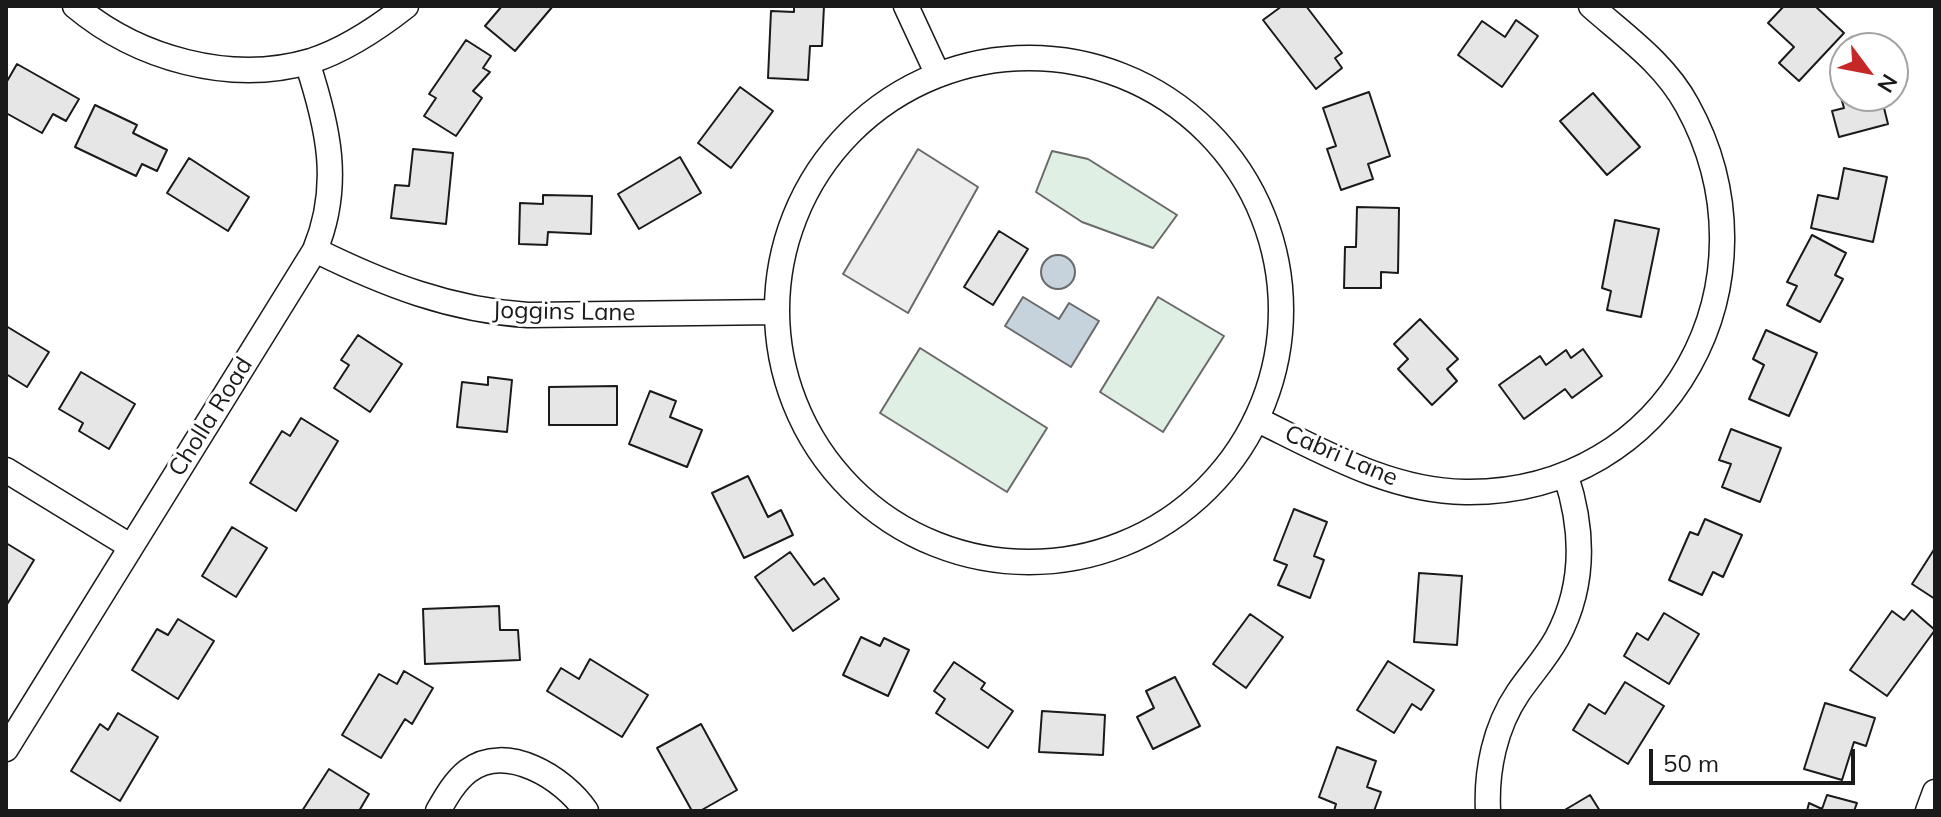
<!DOCTYPE html>
<style>
body{margin:0}
#map{position:relative;width:1941px;height:817px;overflow:hidden;background:#fff;font-family:Mulish,sans-serif}
canvas{display:block}
.frame{position:absolute;inset:0;border:8px solid #1a1a1a;pointer-events:none}
.north{position:absolute;left:1829px;top:32px;width:80px;height:80px;box-sizing:border-box;background:#fff;border:2px solid #a3a3a3;border-radius:50%;rotate:122deg;font-size:22px;font-weight:700;line-height:32px;text-align:center;color:#1a1a1a}
.north::after{content:'';display:block;margin:auto;width:28px;height:36px;background:#c62828;clip-path:polygon(50% 0,100% 100%,50% 72%,0 100%)}
.scale{position:absolute;left:1649px;top:749px;width:206px;height:36px;box-sizing:border-box;border:4px solid #1a1a1a;border-top:0;padding-left:10px;font-size:24px;line-height:28px;white-space:nowrap;color:#1a1a1a;-webkit-text-stroke:6px #fff;paint-order:stroke}
</style>
<div id="map">
<canvas width="1941" height="817"></canvas>
<div class="frame"></div>
<div class="north">N</div>
<div class="scale">50 m</div>
</div>
<script>
const c = document.querySelector('canvas').getContext('2d');
c.lineJoin = 'round';
function fill(path, color) { c.fillStyle = color; c.fill(path, 'evenodd'); }
function trace(path, color, width, dash) { c.strokeStyle = color; c.lineWidth = width; c.lineCap = dash ? 'butt' : 'round'; c.setLineDash(dash || []); c.stroke(path); }
function drawText(font, color, halo, rows, align = 'center') {
  c.font = font + ' Mulish,sans-serif'; c.lineWidth = 6; c.setLineDash([]); c.textBaseline = 'middle'; c.strokeStyle = halo; c.fillStyle = color; for (const [text, x, y, turn = 0] of rows) {
    c.save(); c.translate(x, y); c.rotate((+turn || 0) * Math.PI / 180); c.textAlign = isNaN(turn) ? turn : align; if (halo) c.strokeText(text, 0, 0); c.fillText(text, 0, 0); c.restore();
  }
}
const green = new Path2D(`
 M 1052,151 L 1088,159 L 1177,215 L 1153,248 L 1082,222 L 1036,192 Z
 M 1158,297 L 1224,336 L 1163,432 L 1100,392 Z
 M 920,348 L 1047,428 L 1007,492 L 880,413 Z`);
const parking = new Path2D(`
 M 918,149 L 978,187 L 908,313 L 843,274 Z`);
const water = new Path2D(`
 M1041 272a17 17 0 1 1 34 0a17 17 0 1 1-34 0Z
 M 1023,297 L 1059,319 L 1069,303 L 1099,321 L 1071,367 L 1005,326 Z`);
const building = new Path2D(`
 M 502,6 L 553,6 L 515,51 L 485,26 Z
 M 794,6 L 824,6 L 822,46 L 810,46 L 808,80 L 768,78 L 771,11 L 794,12 Z
 M 1282,6 L 1306,6 L 1342,53 L 1335,58 L 1342,68 L 1316,89 L 1263,20 Z
 M 1784,6 L 1815,6 L 1844,33 L 1799,81 L 1779,63 L 1794,47 L 1768,23 Z
 M 1516,20 L 1538,36 L 1502,87 L 1458,55 L 1482,21 L 1505,37 Z
 M 466,40 L 491,56 L 483,68 L 490,72 L 473,91 L 482,98 L 456,136 L 424,116 L 436,98 L 429,94 Z
 M 17,64 L 79,99 L 66,121 L 53,114 L 42,133 L 6,113 L 6,83 Z
 M 1845,78 L 1845,96 L 1881,96 L 1888,124 L 1839,137 L 1832,111 L 1844,108 L 1836,80 Z
 M 740,87 L 773,111 L 731,168 L 698,143 Z
 M 1369,92 L 1390,156 L 1368,164 L 1373,179 L 1341,190 L 1327,149 L 1336,146 L 1323,108 Z
 M 1593,93 L 1640,147 L 1607,175 L 1560,121 Z
 M 95,105 L 137,125 L 133,133 L 167,150 L 157,171 L 142,164 L 136,176 L 75,147 Z
 M 413,149 L 453,153 L 446,224 L 391,218 L 395,185 L 409,186 Z
 M 680,157 L 701,193 L 639,229 L 618,194 Z
 M 189,158 L 249,197 L 228,231 L 167,193 Z
 M 1844,168 L 1887,177 L 1873,242 L 1811,228 L 1818,195 L 1838,199 Z
 M 543,195 L 592,196 L 591,234 L 548,232 L 547,245 L 519,244 L 520,203 L 543,204 Z
 M 1357,207 L 1399,208 L 1398,273 L 1381,272 L 1381,288 L 1344,288 L 1345,247 L 1356,247 Z
 M 1615,220 L 1659,229 L 1641,317 L 1607,310 L 1611,291 L 1602,288 Z
 M 999,231 L 1028,249 L 993,305 L 964,287 Z
 M 1812,235 L 1846,253 L 1835,275 L 1843,279 L 1820,322 L 1787,305 L 1797,286 L 1787,282 Z
 M 1420,319 L 1458,359 L 1447,369 L 1457,381 L 1432,405 L 1398,369 L 1408,359 L 1394,344 Z
 M 6,326 L 49,352 L 27,387 L 6,374 Z
 M 1766,330 L 1817,353 L 1789,416 L 1749,399 L 1764,365 L 1753,359 Z
 M 358,335 L 402,364 L 370,412 L 334,388 L 349,365 L 341,360 Z
 M 1583,349 L 1602,376 L 1572,398 L 1565,389 L 1524,419 L 1499,385 L 1540,356 L 1546,365 L 1566,350 L 1571,358 Z
 M 81,372 L 135,404 L 109,449 L 79,431 L 83,423 L 59,409 Z
 M 488,377 L 512,380 L 507,432 L 457,427 L 462,382 L 488,385 Z
 M 617,386 L 617,425 L 549,425 L 549,387 Z
 M 650,391 L 676,401 L 670,417 L 702,430 L 687,467 L 629,444 Z
 M 301,418 L 338,441 L 296,511 L 250,483 L 282,431 L 290,436 Z
 M 1731,429 L 1781,448 L 1760,502 L 1722,487 L 1731,464 L 1719,460 Z
 M 748,476 L 768,517 L 781,510 L 793,535 L 744,558 L 712,493 Z
 M 1294,509 L 1327,522 L 1314,556 L 1324,560 L 1310,598 L 1278,585 L 1287,565 L 1274,560 Z
 M 1705,519 L 1742,535 L 1723,577 L 1713,572 L 1702,595 L 1669,580 L 1690,532 L 1698,535 Z
 M 232,527 L 267,548 L 236,597 L 202,576 Z
 M 6,543 L 34,560 L 6,606 Z
 M 1935,548 L 1935,599 L 1912,584 Z
 M 790,552 L 814,585 L 824,578 L 839,599 L 793,631 L 755,577 Z
 M 1419,573 L 1462,576 L 1457,645 L 1414,642 Z
 M 499,606 L 500,630 L 518,630 L 520,660 L 425,664 L 423,609 Z
 M 1912,610 L 1935,630 L 1887,696 L 1850,670 L 1892,611 L 1904,620 Z
 M 1664,613 L 1699,634 L 1669,684 L 1624,656 L 1637,633 L 1648,640 Z
 M 1250,614 L 1283,637 L 1246,688 L 1213,664 Z
 M 178,619 L 214,641 L 178,699 L 132,670 L 157,629 L 168,635 Z
 M 861,637 L 880,646 L 884,638 L 909,650 L 888,696 L 843,675 Z
 M 590,659 L 648,695 L 622,737 L 547,691 L 561,668 L 579,679 Z
 M 1388,661 L 1434,690 L 1421,710 L 1412,704 L 1394,733 L 1357,710 Z
 M 954,662 L 985,683 L 981,689 L 1013,711 L 988,748 L 936,713 L 945,699 L 934,691 Z
 M 404,671 L 433,688 L 412,724 L 405,719 L 381,758 L 342,735 L 379,674 L 397,684 Z
 M 1175,677 L 1200,726 L 1153,749 L 1137,717 L 1154,708 L 1146,691 Z
 M 1625,682 L 1664,706 L 1628,764 L 1573,730 L 1589,704 L 1605,714 Z
 M 1825,703 L 1875,718 L 1866,746 L 1854,742 L 1842,780 L 1804,769 Z
 M 1042,711 L 1105,715 L 1103,755 L 1039,752 Z
 M 118,713 L 158,737 L 120,801 L 71,771 L 100,724 L 108,730 Z
 M 701,724 L 737,790 L 700,811 L 692,811 L 657,748 Z
 M 1337,747 L 1376,761 L 1367,787 L 1381,792 L 1374,811 L 1334,811 L 1336,804 L 1319,797 Z
 M 329,769 L 369,794 L 359,811 L 302,811 Z
 M 1590,795 L 1600,811 L 1563,811 Z
 M 1827,795 L 1857,803 L 1854,811 L 1807,811 L 1809,803 L 1822,809 Z`);
const minor = new Path2D(`
 M 75,6 C 137,58 230,85 311,61 C 345,50 378,28 406,6
 M 906,6 L 938,75
 M777 310a252 252 0 1 1 504 0a252 252 0 1 1-504 0Z
 M 315,250 C 384,284 450,310 528,315 L 777,312
 M 1256,419 C 1322,451 1389,491 1465,492 C 1670,495 1784,280 1687,105 C 1664,63 1626,37 1591,6
 M 6,470 L 130,546
 M 6,749 L 315,250 C 342,185 328,126 307,62
 M 438,811 C 446,797 455,781 468,771 C 506,742 564,778 586,811
 M 1488,811 C 1486,770 1495,727 1518,693 C 1531,674 1546,658 1557,638 C 1585,586 1584,531 1566,476
 M 1928,811 L 1935,792`);
const streetNames = [
 ["Joggins Lane",564,312,1],
 ["Cholla Road",211,417,-58],
 ["Cabri Lane",1341,456,23]
];
fill(green, '#e0efe3');
trace(green, '#6a6a6a', 2);
fill(parking, '#ededed');
trace(parking, '#6a6a6a', 2);
fill(water, '#c6d2dc');
trace(water, '#6a6a6a', 2);
fill(building, '#e6e6e6');
trace(building, '#1a1a1a', 2);
trace(minor, '#1a1a1a', 27);
trace(minor, '#fff', 24);
drawText('24px', '#1a1a1a', '#fff', streetNames);
</script>
